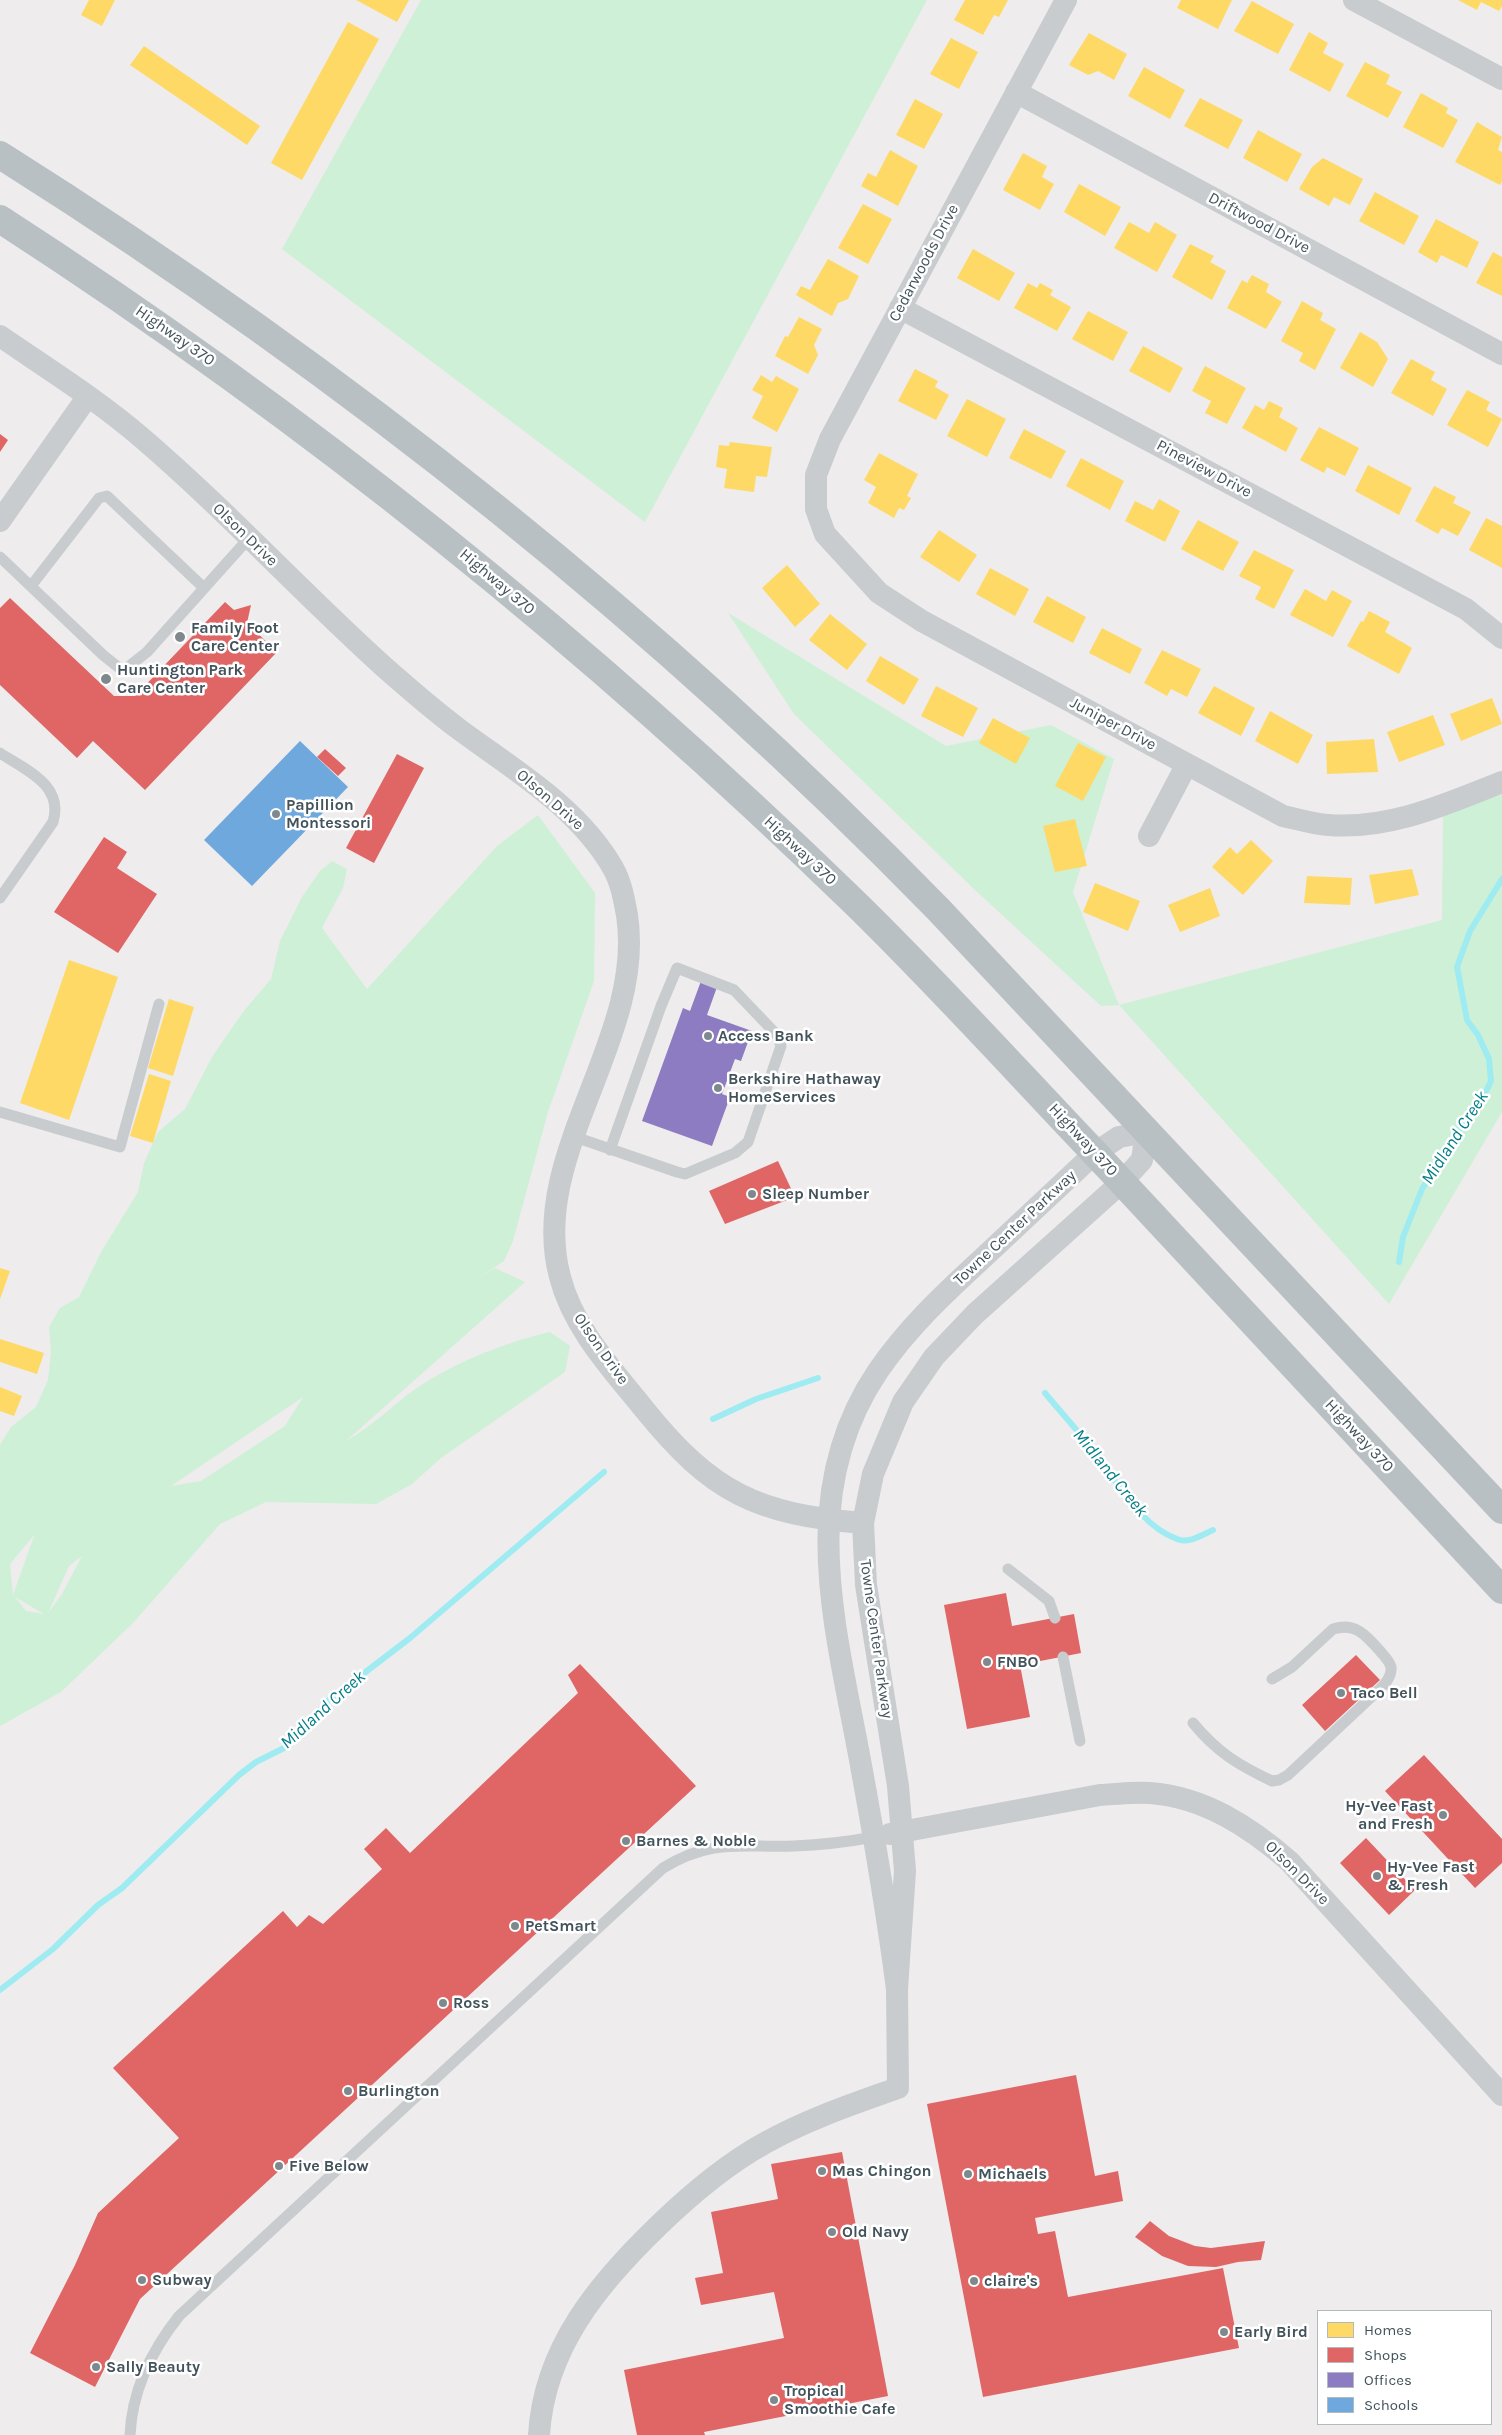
<!DOCTYPE html>
<style>
body{margin:0}
#map{position:relative;width:1502px;height:2435px;overflow:hidden;background:#eeeced;font-family:Karla,sans-serif}
canvas{display:block}
.legend{position:absolute;left:1317px;top:2310px;width:175px;height:115px;box-sizing:border-box;background:#fff;border:1px solid #b3babd;margin:0;padding:6px 9px;list-style:none;font-size:15px;color:#42535b}
.legend li{display:flex;align-items:center;gap:10px;height:25px}
.legend b{width:25px;border:1px solid #b3babd}
</style>
<div id="map">
<canvas width="1502" height="2435"></canvas>
<ul class="legend">
<li><b style="height:14px;background:#ffd966"></b>Homes</li>
<li><b style="height:14px;background:#e06666"></b>Shops</li>
<li><b style="height:14px;background:#8e7cc3"></b>Offices</li>
<li><b style="height:14px;background:#6fa8dc"></b>Schools</li>
</ul>
</div>
<script>
const c = document.querySelector('canvas').getContext('2d');
c.lineJoin = 'round';
function fill(path, color) { c.fillStyle = color; c.fill(path, 'evenodd'); }
function trace(path, color, width, dash) { c.strokeStyle = color; c.lineWidth = width; c.lineCap = dash ? 'butt' : 'round'; c.setLineDash(dash || []); c.stroke(path); }
function drawText(font, color, halo, rows, align = 'center') {
  c.font = font + ' Karla,sans-serif'; c.lineWidth = 5; c.setLineDash([]); c.textBaseline = 'middle'; c.strokeStyle = halo; c.fillStyle = color; for (const [text, x, y, turn = 0] of rows) {
    c.save(); c.translate(x, y); c.rotate((+turn || 0) * Math.PI / 180); c.textAlign = isNaN(turn) ? turn : align; if (halo) c.strokeText(text, 0, 0); c.fillText(text, 0, 0); c.restore();
  }
}
const green = new Path2D(`
 M 421,0 L 927,0 L 645,522 L 282,249 Z
 M 728,613 L 946,746 L 1051,725 L 1114,759 L 1073,892 L 1119,1005 L 1442,920 L 1443,815 L 1502,793 L 1502,1112 L 1389,1304 L 1119,1005 L 1101,1006 L 976,891 L 794,714 Z
 M 538,815 L 595,893 L 594,981 L 548,1112 L 513,1241 L 504,1261 L 477,1279 L 495,1268 L 525,1282 L 346,1441 C 374,1426 398,1399 426,1382 C 463,1359 507,1342 550,1332 L 570,1346 L 565,1372 L 441,1458 L 412,1484 L 376,1504 L 266,1502 L 220,1524 L 133,1623 L 61,1692 L 0,1726 L 0,1445 L 11,1427 L 36,1407 L 48,1380 L 51,1351 L 49,1327 L 60,1308 L 79,1297 L 101,1252 L 138,1192 L 144,1163 L 158,1132 L 185,1109 L 212,1057 L 243,1012 L 271,979 L 280,941 L 302,897 L 320,871 L 332,861 L 347,869 L 343,888 L 322,928 L 367,989 L 497,846 ZM 303,1397 L 285,1426 L 201,1481 L 171,1486 ZM 34,1535 L 34,1536 L 13,1595 L 10,1564 ZM 82,1556 L 62,1594 L 48,1613 L 69,1566 ZM 15,1597 L 44,1614 L 26,1611 Z`);
const homes = new Path2D(`
 M 89,0 L 115,0 L 102,26 L 81,15 Z
 M 356,0 L 409,0 L 397,22 Z
 M 965,0 L 1008,0 L 999,17 L 994,15 L 983,35 L 954,20 Z
 M 1181,0 L 1232,0 L 1218,29 L 1177,8 Z
 M 1458,0 L 1502,0 L 1502,6 L 1499,11 L 1481,2 L 1477,10 Z
 M 1252,1 L 1294,24 L 1278,54 L 1234,31 Z
 M 348,22 L 379,39 L 302,180 L 271,163 Z
 M 1309,32 L 1328,43 L 1323,53 L 1344,64 L 1330,92 L 1289,70 Z
 M 1089,33 L 1127,54 L 1114,80 L 1098,71 L 1088,75 L 1069,65 Z
 M 951,38 L 978,52 L 959,89 L 930,74 Z
 M 144,46 L 260,126 L 247,145 L 130,65 Z
 M 1365,62 L 1390,75 L 1386,84 L 1402,92 L 1388,118 L 1346,96 Z
 M 1144,67 L 1185,90 L 1170,119 L 1128,96 Z
 M 1421,93 L 1448,108 L 1446,113 L 1458,120 L 1443,148 L 1403,127 Z
 M 1200,98 L 1243,120 L 1228,149 L 1184,126 Z
 M 915,99 L 943,114 L 924,149 L 896,135 Z
 M 1477,122 L 1502,137 L 1498,150 L 1502,152 L 1502,181 L 1500,185 L 1455,162 Z
 M 1258,130 L 1302,154 L 1287,182 L 1243,158 Z
 M 890,150 L 918,166 L 898,206 L 861,186 L 868,173 L 876,177 Z
 M 1023,153 L 1047,166 L 1042,177 L 1054,184 L 1040,210 L 1003,190 Z
 M 1323,158 L 1363,179 L 1350,205 L 1334,197 L 1329,206 L 1299,189 L 1312,167 Z
 M 1079,184 L 1121,207 L 1105,236 L 1064,212 Z
 M 1375,192 L 1419,216 L 1404,245 L 1359,221 Z
 M 863,204 L 892,219 L 868,264 L 838,248 Z
 M 1436,219 L 1479,242 L 1467,268 L 1441,255 L 1437,263 L 1418,252 Z
 M 1129,222 L 1149,233 L 1155,222 L 1177,235 L 1157,272 L 1114,248 Z
 M 1190,244 L 1214,256 L 1210,262 L 1226,271 L 1212,300 L 1172,277 Z
 M 973,249 L 1015,273 L 999,301 L 957,278 Z
 M 1493,252 L 1502,257 L 1502,296 L 1476,283 Z
 M 828,259 L 859,276 L 848,299 L 838,303 L 832,316 L 796,295 L 801,286 L 810,290 Z
 M 1252,275 L 1269,284 L 1266,292 L 1282,302 L 1266,329 L 1227,308 L 1242,280 L 1247,283 Z
 M 1028,283 L 1037,288 L 1040,283 L 1053,290 L 1050,295 L 1071,307 L 1057,331 L 1014,308 Z
 M 1302,301 L 1323,313 L 1320,320 L 1336,329 L 1315,370 L 1299,361 L 1303,353 L 1281,341 Z
 M 1088,311 L 1128,332 L 1113,361 L 1072,339 Z
 M 799,317 L 822,329 L 814,345 L 818,355 L 808,374 L 775,356 L 785,336 L 788,337 Z
 M 1360,332 L 1377,342 L 1388,359 L 1373,387 L 1340,368 Z
 M 1143,346 L 1183,368 L 1170,393 L 1129,371 Z
 M 1411,359 L 1435,372 L 1431,380 L 1447,389 L 1433,416 L 1391,393 Z
 M 1205,366 L 1246,388 L 1227,424 L 1205,413 L 1211,401 L 1192,391 Z
 M 915,369 L 938,381 L 935,387 L 949,395 L 936,420 L 898,401 Z
 M 761,375 L 772,382 L 776,376 L 799,389 L 777,432 L 752,418 L 763,396 L 752,390 Z
 M 1467,390 L 1490,402 L 1486,410 L 1502,419 L 1488,447 L 1447,425 Z
 M 967,399 L 1006,419 L 987,457 L 947,436 Z
 M 1269,401 L 1283,408 L 1279,417 L 1298,428 L 1286,452 L 1242,428 L 1255,405 L 1264,410 Z
 M 1319,427 L 1359,448 L 1345,476 L 1327,467 L 1324,473 L 1300,460 Z
 M 1024,429 L 1066,451 L 1051,479 L 1009,458 Z
 M 730,442 L 772,447 L 767,477 L 756,476 L 754,492 L 724,488 L 727,469 L 716,467 L 719,445 L 729,446 Z
 M 879,453 L 918,474 L 907,496 L 911,498 L 904,510 L 899,508 L 894,518 L 868,503 L 876,487 L 864,480 Z
 M 1081,458 L 1124,481 L 1110,510 L 1066,486 Z
 M 1368,465 L 1412,488 L 1399,515 L 1355,491 Z
 M 1434,486 L 1456,497 L 1453,503 L 1471,512 L 1458,536 L 1442,528 L 1438,534 L 1415,521 Z
 M 1159,499 L 1180,511 L 1165,542 L 1125,521 L 1135,501 L 1153,510 Z
 M 1486,518 L 1502,526 L 1502,568 L 1469,550 Z
 M 1198,520 L 1239,542 L 1223,571 L 1181,549 Z
 M 939,530 L 977,555 L 959,582 L 920,557 Z
 M 1254,550 L 1294,570 L 1274,609 L 1255,599 L 1261,587 L 1239,576 Z
 M 787,565 L 820,604 L 795,627 L 762,588 Z
 M 990,568 L 1029,589 L 1015,616 L 976,594 Z
 M 1305,589 L 1326,601 L 1332,590 L 1352,601 L 1333,637 L 1290,615 Z
 M 1047,596 L 1086,617 L 1073,643 L 1033,622 Z
 M 1369,611 L 1390,622 L 1385,632 L 1412,648 L 1399,674 L 1347,646 L 1361,621 L 1363,622 Z
 M 830,614 L 867,644 L 847,670 L 809,640 Z
 M 1102,628 L 1142,649 L 1130,674 L 1089,653 Z
 M 1162,650 L 1201,669 L 1187,697 L 1171,689 L 1167,696 L 1144,683 Z
 M 880,656 L 919,679 L 904,705 L 866,681 Z
 M 936,686 L 978,708 L 963,737 L 921,716 Z
 M 1214,686 L 1255,708 L 1241,736 L 1198,713 Z
 M 1492,698 L 1502,724 L 1461,741 L 1450,714 Z
 M 1270,711 L 1313,735 L 1298,764 L 1255,741 Z
 M 1433,715 L 1445,745 L 1399,762 L 1387,732 Z
 M 993,718 L 1030,738 L 1016,764 L 979,743 Z
 M 1374,739 L 1378,772 L 1327,774 L 1326,742 Z
 M 1078,743 L 1106,757 L 1083,801 L 1055,786 Z
 M 1075,819 L 1087,866 L 1055,872 L 1043,826 Z
 M 1251,840 L 1273,861 L 1243,895 L 1212,867 L 1230,847 L 1237,854 Z
 M 1412,869 L 1419,895 L 1375,904 L 1369,875 Z
 M 1307,876 L 1352,878 L 1350,905 L 1304,903 Z
 M 1095,883 L 1140,901 L 1128,931 L 1083,912 Z
 M 1210,888 L 1220,916 L 1180,932 L 1168,905 Z
 M 69,960 L 118,977 L 69,1120 L 20,1103 Z
 M 169,999 L 194,1007 L 173,1076 L 148,1068 Z
 M 149,1074 L 171,1081 L 153,1143 L 130,1136 Z
 M 0,1268 L 10,1271 L 0,1299 Z
 M 0,1339 L 44,1353 L 37,1374 L 0,1362 Z
 M 0,1387 L 22,1396 L 14,1416 L 0,1411 Z`);
const shops = new Path2D(`
 M 0,434 L 8,440 L 0,452 Z
 M 10,598 L 114,696 L 135,696 L 225,602 L 234,610 L 251,605 L 247,623 L 277,652 L 145,790 L 93,741 L 77,758 L 0,685 L 0,608 Z
 M 325,749 L 346,768 L 338,776 L 317,757 Z
 M 397,754 L 424,768 L 374,863 L 346,848 Z
 M 104,837 L 127,852 L 117,868 L 157,894 L 118,953 L 54,912 Z
 M 778,1161 L 795,1197 L 725,1224 L 709,1191 Z
 M 1006,1593 L 1012,1626 L 1074,1614 L 1081,1653 L 1020,1665 L 1030,1717 L 967,1729 L 944,1605 Z
 M 1356,1655 L 1380,1680 L 1325,1731 L 1302,1705 Z
 M 580,1664 L 696,1786 L 140,2299 L 95,2387 L 30,2353 L 75,2265 L 98,2213 L 179,2138 L 113,2068 L 283,1911 L 297,1927 L 309,1915 L 323,1924 L 382,1869 L 364,1849 L 386,1828 L 410,1853 L 578,1693 L 568,1675 Z
 M 1424,1755 L 1502,1839 L 1502,1863 L 1475,1888 L 1385,1791 Z
 M 1366,1838 L 1415,1890 L 1389,1915 L 1340,1863 Z
 M 1076,2075 L 1095,2176 L 1118,2171 L 1123,2201 L 1035,2218 L 1038,2234 L 1055,2231 L 1068,2297 L 1223,2268 L 1239,2348 L 983,2397 L 927,2104 Z
 M 842,2152 L 888,2396 L 704,2432 L 705,2435 L 637,2435 L 624,2370 L 784,2338 L 774,2292 L 701,2305 L 695,2278 L 723,2273 L 711,2212 L 778,2199 L 771,2164 Z
 M 1150,2221 L 1169,2236 L 1195,2246 L 1211,2248 L 1265,2241 L 1261,2260 L 1238,2262 L 1216,2267 L 1188,2266 L 1162,2256 L 1135,2237 Z`);
const offices = new Path2D(`
 M 701,981 L 717,987 L 707,1015 L 752,1031 L 741,1061 L 735,1059 L 722,1094 L 730,1097 L 712,1146 L 642,1121 L 683,1008 L 690,1011 Z`);
const schools = new Path2D(`
 M 300,741 L 348,787 L 252,886 L 204,840 Z`);
const stream = new Path2D(`
 M 1399,1262 L 1403,1237 L 1422,1189 L 1458,1131 L 1480,1104 L 1491,1081 L 1489,1059 L 1478,1035 L 1467,1020 L 1457,967 L 1470,931 L 1502,879
 M 1045,1393 C 1063,1415 1084,1437 1101,1461 C 1122,1489 1142,1526 1177,1539 C 1188,1544 1202,1535 1213,1530
 M 713,1419 L 756,1399 L 818,1378
 M 0,1990 L 53,1949 L 98,1905 L 122,1888 L 239,1775 L 256,1762 L 286,1747 L 329,1700 L 410,1638 L 604,1472`);
const lane = new Path2D(`
 M 0,557 L 103,655 L 123,671 L 147,652 L 249,538
 M 31,586 L 99,498 L 107,496 L 204,588
 M 0,753 C 26,770 64,785 53,822 L 0,898
 M 0,1112 L 120,1147 L 159,1004
 M 575,1137 L 677,1172 L 685,1174 L 735,1153 L 748,1142 L 781,1046 L 777,1035 L 734,990 L 677,968 L 661,1006 L 610,1150
 M 1008,1569 L 1049,1601 L 1055,1618
 M 1063,1657 L 1080,1741
 M 1193,1723 C 1217,1752 1238,1765 1272,1781 L 1279,1780 L 1288,1775 L 1384,1685 C 1388,1680 1392,1674 1391,1667 C 1389,1660 1384,1656 1380,1651 C 1366,1635 1355,1622 1333,1629 L 1292,1667 L 1272,1679
 M 130,2435 C 132,2391 152,2350 179,2316 L 663,1868 C 712,1838 740,1848 794,1846 C 821,1845 847,1842 874,1837`);
const street = new Path2D(`
 M 1066,0 L 830,439 L 816,475 L 816,509 L 825,534 L 879,593 L 922,621 L 1283,816 C 1297,819 1313,824 1328,825 C 1389,830 1447,804 1502,782
 M 1354,0 L 1502,79
 M 1016,92 L 1502,354
 M 900,308 L 1466,609 L 1502,638
 M 0,336 C 48,369 98,400 142,438 C 226,510 301,592 383,666 C 408,688 433,710 460,730 C 514,770 578,807 613,868 C 621,882 624,899 627,915 C 646,1039 527,1155 560,1277 C 573,1328 612,1369 644,1409 C 712,1493 756,1514 863,1523
 M 0,521 L 88,396
 M 1149,836 L 1187,764
 M 890,1834 L 1100,1795 C 1117,1794 1134,1792 1150,1793 C 1204,1797 1250,1827 1289,1861 L 1502,2095
 M 539,2435 C 544,2348 599,2283 658,2226 C 691,2194 725,2165 765,2143 C 808,2119 853,2104 898,2088 L 897,1989 L 905,1871 L 898,1786 L 866,1585 L 863,1523 L 873,1474 L 903,1402 L 934,1357 L 975,1314 L 1122,1182 L 1142,1160 L 1146,1132 L 1119,1137 L 1095,1153 C 1058,1188 1021,1222 984,1257 C 946,1292 908,1327 878,1371 C 795,1493 836,1628 860,1760 C 874,1836 887,1912 897,1989`);
const highway = new Path2D(`
 M 0,155 C 340,369 657,621 938,909 L 1502,1510
 M 0,219 C 308,418 593,648 855,903 C 936,982 1012,1066 1090,1148 C 1228,1295 1365,1443 1502,1590`);
const markers = [
 [180,637,6,"#7e898e"],
 [106,679,6,"#7e898e"],
 [276,814,5,"#7e898e"],
 [708,1036,5,"#7e898e"],
 [718,1088,5,"#7e898e"],
 [752,1194,5,"#7e898e"],
 [987,1662,5,"#7e898e"],
 [1341,1693,5,"#7e898e"],
 [1443,1815,5,"#7e898e"],
 [626,1841,5,"#7e898e"],
 [1377,1876,5,"#7e898e"],
 [515,1926,5,"#7e898e"],
 [443,2003,5,"#7e898e"],
 [348,2091,5,"#7e898e"],
 [279,2166,5,"#7e898e"],
 [822,2171,5,"#7e898e"],
 [968,2174,5,"#7e898e"],
 [832,2232,5,"#7e898e"],
 [142,2280,5,"#7e898e"],
 [974,2281,5,"#7e898e"],
 [1224,2332,5,"#7e898e"],
 [96,2367,5,"#7e898e"],
 [774,2400,5,"#7e898e"]
];
const streetNames = [
 ["Driftwood Drive",1259,223,28],
 ["Cedarwoods Drive",924,263,-62],
 ["Highway 370",175,336,35],
 ["Pineview Drive",1204,469,28],
 ["Olson Drive",245,535,44],
 ["Highway 370",497,582,40],
 ["Juniper Drive",1113,724,28],
 ["Olson Drive",550,800,41],
 ["Highway 370",800,851,43],
 ["Highway 370",1083,1140,47],
 ["Towne Center Parkway",1015,1228,-43],
 ["Olson Drive",601,1349,55],
 ["Highway 370",1359,1436,47],
 ["Towne Center Parkway",876,1639,82],
 ["Olson Drive",1297,1873,45]
];
const poiNames = [
 ["Family Foot",191,628],
 ["Care Center",191,646],
 ["Huntington Park",117,670],
 ["Care Center",117,688],
 ["Papillion",286,805],
 ["Montessori",286,823],
 ["Access Bank",718,1036],
 ["Berkshire Hathaway",728,1079],
 ["HomeServices",728,1097],
 ["Sleep Number",762,1194],
 ["FNBO",997,1662],
 ["Taco Bell",1351,1693],
 ["Hy-Vee Fast",1433,1806,"right"],
 ["and Fresh",1433,1824,"right"],
 ["Barnes & Noble",636,1841],
 ["Hy-Vee Fast",1387,1867],
 ["& Fresh",1387,1885],
 ["PetSmart",525,1926],
 ["Ross",453,2003],
 ["Burlington",358,2091],
 ["Five Below",289,2166],
 ["Mas Chingon",832,2171],
 ["Michaels",978,2174],
 ["Old Navy",842,2232],
 ["Subway",152,2280],
 ["claire's",984,2281],
 ["Early Bird",1234,2332],
 ["Sally Beauty",106,2367],
 ["Tropical",784,2391],
 ["Smoothie Cafe",784,2409]
];
const waterNames = [
 ["Midland Creek",1455,1138,-57],
 ["Midland Creek",1110,1473,51],
 ["Midland Creek",323,1710,-42]
];
fill(green, '#cef0d6');
fill(homes, '#ffd966');
fill(shops, '#e06666');
fill(offices, '#8e7cc3');
fill(schools, '#6fa8dc');
trace(stream, '#9eecf2', 6);
trace(lane, '#c8ccce', 11);
trace(street, '#c8ccce', 22);
trace(highway, '#b8c0c4', 28);
for (const [x, y, r, color] of markers) { const dot = new Path2D(); dot.arc(x, y, r, 0, 2 * Math.PI); c.fillStyle = color; c.fill(dot); trace(dot, '#fff', 2); }
drawText('16px', '#42535b', '#fff', streetNames);
drawText('bold 16px', '#42535b', '#fff', poiNames, 'left');
drawText('italic 18px', '#047e88', '#fff', waterNames);
</script>
